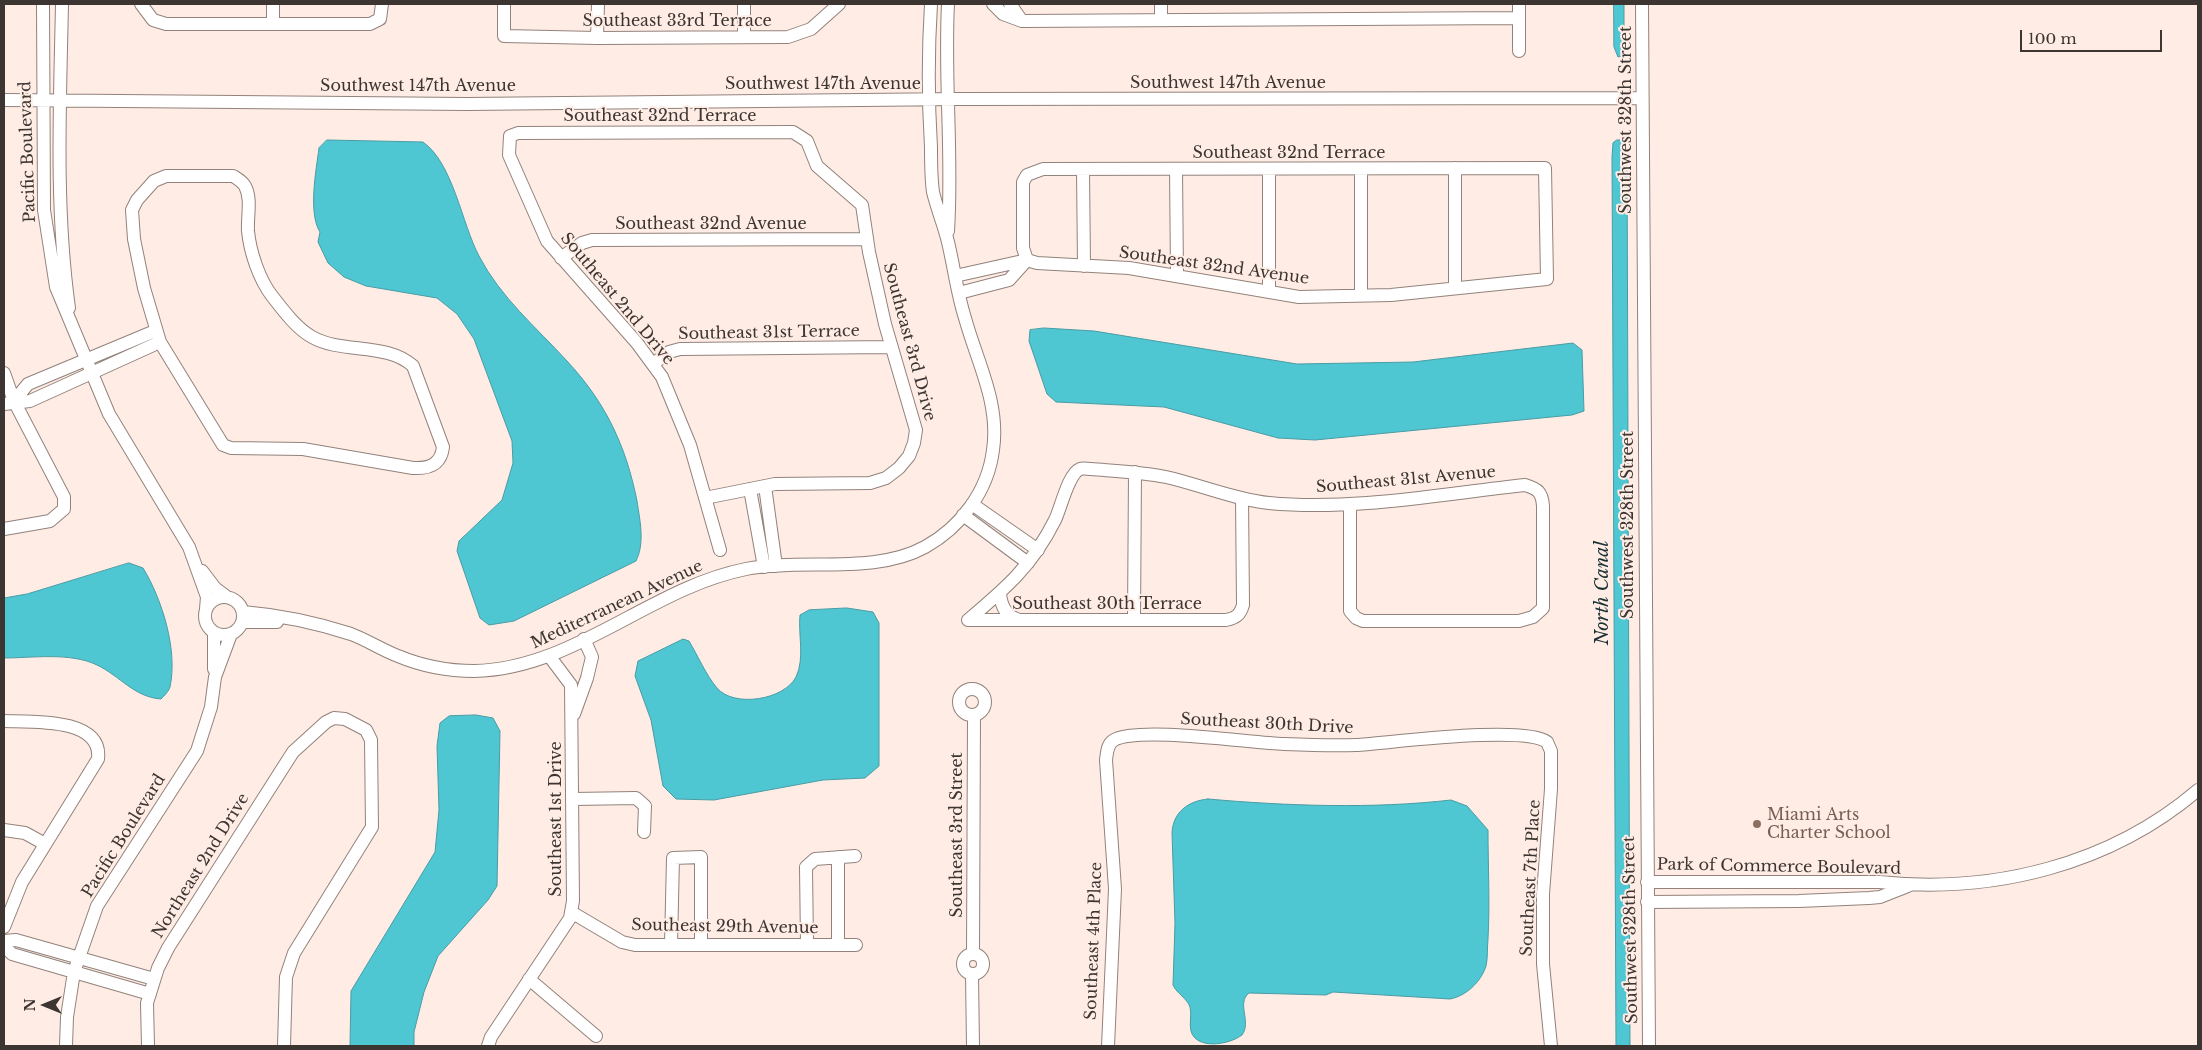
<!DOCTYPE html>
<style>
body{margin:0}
#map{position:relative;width:2202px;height:1050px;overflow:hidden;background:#ffede5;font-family:"Libre Baskerville",serif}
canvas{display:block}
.frame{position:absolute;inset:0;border:5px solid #3c3532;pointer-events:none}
.north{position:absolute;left:20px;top:980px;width:50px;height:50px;-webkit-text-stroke:4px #ffede5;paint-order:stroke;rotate:270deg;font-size:14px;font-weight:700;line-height:20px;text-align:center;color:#3c3532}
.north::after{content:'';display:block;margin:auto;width:18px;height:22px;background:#3c3532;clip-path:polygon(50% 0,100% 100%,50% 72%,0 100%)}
.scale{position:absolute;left:2020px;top:30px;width:142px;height:22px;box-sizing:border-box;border:2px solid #3c3532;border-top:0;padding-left:6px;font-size:15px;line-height:18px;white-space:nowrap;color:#3c3532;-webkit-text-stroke:4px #ffede5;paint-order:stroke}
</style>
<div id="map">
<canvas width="2202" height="1050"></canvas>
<div class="frame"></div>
<div class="north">N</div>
<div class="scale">100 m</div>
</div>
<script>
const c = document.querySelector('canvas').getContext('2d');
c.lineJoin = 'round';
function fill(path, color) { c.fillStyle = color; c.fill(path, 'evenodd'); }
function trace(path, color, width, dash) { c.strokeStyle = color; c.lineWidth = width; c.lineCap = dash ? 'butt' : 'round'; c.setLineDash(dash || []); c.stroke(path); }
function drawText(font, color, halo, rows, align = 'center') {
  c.font = font + ' "Libre Baskerville",serif'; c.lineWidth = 4; c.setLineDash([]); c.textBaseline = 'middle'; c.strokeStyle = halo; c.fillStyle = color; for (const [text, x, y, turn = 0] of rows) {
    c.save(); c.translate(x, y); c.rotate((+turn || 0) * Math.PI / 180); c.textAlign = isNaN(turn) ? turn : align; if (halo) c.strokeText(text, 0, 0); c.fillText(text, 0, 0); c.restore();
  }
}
const water = new Path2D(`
 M 1614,4 L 1624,4 L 1624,50 L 1622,56 L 1618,57 L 1614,47 Z
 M 327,140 L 423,142 C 453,163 462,224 479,256 C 501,298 536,327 567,361 C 606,403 626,446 637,501 C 640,521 645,543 636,561 L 514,621 L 489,625 L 480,618 L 457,551 L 459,541 L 502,500 L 513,463 L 512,441 L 474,339 L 457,314 L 437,298 L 366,286 L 344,277 L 328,263 L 318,242 L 320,232 C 308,213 316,171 319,148 Z
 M 1617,140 L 1623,140 L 1627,145 L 1630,1046 L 1616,1046 L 1612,157 L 1613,143 Z
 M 1044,328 L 1094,331 L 1297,364 L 1413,362 L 1573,343 L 1582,350 L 1584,411 L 1572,415 L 1315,440 L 1278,438 L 1164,407 L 1056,402 L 1047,394 L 1029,341 L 1030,330 Z
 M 129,563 L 143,568 C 162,599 178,650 170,687 C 169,691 164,696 161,699 C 134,697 120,676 97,665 C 70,652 32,658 4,658 L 4,598 L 27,594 Z
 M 847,608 L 873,612 L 879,623 L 879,766 L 865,778 L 823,780 L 714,800 L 676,799 L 663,786 L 651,720 L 635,676 L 638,661 L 683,639 L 689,641 C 698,656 706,675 717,688 C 734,708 784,700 796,677 C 805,658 798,635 800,615 L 809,610 Z
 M 476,715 L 493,718 L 500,731 L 497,886 L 488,900 L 438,956 L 424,992 L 414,1032 L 414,1046 L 350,1046 L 351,991 L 435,852 L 439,810 L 437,746 L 440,723 L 449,716 Z
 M 1208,799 C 1287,806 1373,809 1451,800 L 1467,806 L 1488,830 C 1488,866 1490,903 1488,939 C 1487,948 1488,958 1486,966 C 1481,982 1466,996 1450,999 L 1333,992 L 1326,995 L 1249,993 C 1236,1003 1252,1022 1242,1035 C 1229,1045 1196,1050 1191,1031 C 1189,1023 1192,1015 1190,1007 C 1187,998 1177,994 1173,985 L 1175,923 L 1172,833 C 1173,812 1188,801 1208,799 Z`);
const minor = new Path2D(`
 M 43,4 L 44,210 L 56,287 L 109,414 L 189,547 L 207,597 L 206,609
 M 62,4 C 60,105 55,208 69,308
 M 141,4 L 153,20 L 166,24 L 370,24 L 380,19 L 382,4
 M 273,4 L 273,24
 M 504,4 L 504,36 L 597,38 L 788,37 L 811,29 L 839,4
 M 744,4 L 744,37
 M 993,4 L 1003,14 L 1022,21 L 1519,18
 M 1010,4 L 1022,21
 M 1519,4 L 1519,51
 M 1642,4 L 1649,1046
 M 1161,20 L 1161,4
 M 597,38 L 598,4
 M 4,100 L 467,104 L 960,99 L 1642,98
 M 1455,168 L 1455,288
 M 1083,169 L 1084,266
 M 1176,169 L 1177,276
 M 1269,169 L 1269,292
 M 166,176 L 233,176 C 238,179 242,181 245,186 C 252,199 247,217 248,231 C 250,252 259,279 272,296 C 283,310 296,328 312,337 C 342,354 387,342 413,366 L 443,447 C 441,464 430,469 413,468 L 303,449 L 231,448 L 223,445 L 160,342 L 144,288 L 134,239 L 132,210 L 137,200 L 154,181 Z
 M 948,231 C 953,155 944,80 948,4
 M 561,258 L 582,243 L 592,240 L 867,239
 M 955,276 L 1027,260 L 1037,263 L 1129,268 L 1299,297 L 1391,295 L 1547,279 L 1545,168 L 1043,169 L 1027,175 L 1023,182 L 1023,248 L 1027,260
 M 959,293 L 1009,280 L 1027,260
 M 1361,295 L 1361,169
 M 653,364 L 669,352 L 680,349 L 891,347
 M 4,373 L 14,401 L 64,497 L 64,509 L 50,521 L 4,529
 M 14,401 L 28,384 L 155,331
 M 4,404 L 30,401 L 160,342
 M 765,486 L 776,566
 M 750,489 L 764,567
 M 705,498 L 775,484 L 870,483 L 886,478 L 899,468 L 909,456 L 914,443 L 916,430 L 885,324 L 869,252 L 862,205 L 817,166 L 807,141 L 793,132 L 518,133 L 510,136 L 509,155 L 547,241 L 637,343 L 662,377 L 690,445 L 720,550
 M 972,504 L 1038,550
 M 963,515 L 1028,563
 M 202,571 L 215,588 L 227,597
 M 1000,593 C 1001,606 1006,617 1020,620
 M205 616a19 19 0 1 1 38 0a19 19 0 1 1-38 0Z
 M 243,612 C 279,615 317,623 351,634 C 367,640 382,650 398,656 C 422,666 448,671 474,671 C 574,669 650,588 746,569 C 803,558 874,575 925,547 C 961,527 988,491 993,450 C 1000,403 977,362 965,318 C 957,293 954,267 948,242 C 944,225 937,209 933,192 C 931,178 931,161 931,147 C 928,99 928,52 931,4
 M 968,620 C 1006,588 1032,566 1055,520 C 1061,508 1068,474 1080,469 C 1083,468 1088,469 1091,469 C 1116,471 1142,472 1166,477 C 1201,485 1233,499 1269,503 C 1354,511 1441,494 1525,485 C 1538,489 1542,492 1543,506 L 1543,608 L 1533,617 L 1519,621 L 1363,621 L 1356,618 L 1350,611 L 1350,504
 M 968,620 L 1226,620 C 1236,618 1240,615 1243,605 L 1242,498
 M 1134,620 L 1135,472
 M 243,622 L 277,622
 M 214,632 L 214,669
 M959 702a13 13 0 1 1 26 0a13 13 0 1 1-26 0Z
 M 574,714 L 587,678 L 592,657 L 584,639
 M 4,721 C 30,722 103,717 98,759 L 22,882 L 4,927
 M 573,799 L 636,798 L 645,806 L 644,832
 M 4,830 L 25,833 L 45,844
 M 838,857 L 838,945
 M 1647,882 L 1879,882 C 1993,894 2110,865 2198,790
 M 1647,902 L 1799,901 L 1869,898 L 1880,897 L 1908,886
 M 571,912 L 622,942 L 635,945 L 856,945
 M 4,941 L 16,940 L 154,979
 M 671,945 L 673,858 L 701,857 L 701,945
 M 807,945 L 806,867 L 815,859 L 855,856
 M 4,946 L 12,954 L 150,994
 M963 964a10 10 0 1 1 20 0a10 10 0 1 1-20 0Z
 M 973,954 L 974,715
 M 972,975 L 973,1046
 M 529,979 L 596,1036
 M 66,1046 L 67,1017 L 74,972 L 97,906 L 197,751 L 211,707 L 215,677 L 231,634
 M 148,1046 L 147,1003 L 158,968 L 168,948 L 293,752 L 326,722 L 334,718 L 345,719 L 366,730 L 371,740 L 372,827 L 294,953 L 286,977 L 284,1046
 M 488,1046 L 491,1037 L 570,918 L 573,901 L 571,685 L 550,657
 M 1108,1046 L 1115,889 L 1106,760 C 1107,753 1107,744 1114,740 C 1139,726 1251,743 1284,744 C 1308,745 1332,746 1356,745 C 1390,743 1524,725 1547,742 L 1551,751 L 1551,789 L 1543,894 L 1543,964 L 1551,1046`);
const markers = [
 [1757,824,5,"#8d6e63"]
];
const streetNames = [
 ["Southeast 33rd Terrace",677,21],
 ["Southwest 147th Avenue",1228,83],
 ["Southwest 147th Avenue",823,84],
 ["Southwest 147th Avenue",418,86],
 ["Southeast 32nd Terrace",660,116],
 ["Southwest 328th Street",1626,120,-90],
 ["Pacific Boulevard",28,152,-92],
 ["Southeast 32nd Terrace",1289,153],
 ["Southeast 32nd Avenue",711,224],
 ["Southeast 32nd Avenue",1214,266,8],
 ["Southeast 2nd Drive",617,299,50],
 ["Southeast 31st Terrace",769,333,-1],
 ["Southeast 3rd Drive",909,342,75],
 ["Southeast 31st Avenue",1406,480,-5],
 ["Southwest 328th Street",1628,525,-90],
 ["Southeast 30th Terrace",1107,604],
 ["Mediterranean Avenue",617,605,-25],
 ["Southeast 30th Drive",1267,724,3],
 ["Southeast 1st Drive",556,819,-90],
 ["Southeast 3rd Street",957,835,-90],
 ["Pacific Boulevard",124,836,-58],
 ["Northeast 2nd Drive",201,866,-58],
 ["Park of Commerce Boulevard",1779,867,1],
 ["Southeast 7th Place",1531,878,-87],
 ["Southeast 29th Avenue",725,927,1],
 ["Southwest 328th Street",1631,930,-91],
 ["Southeast 4th Place",1094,941,-88]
];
const educationNames = [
 ["Miami Arts",1767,815],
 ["Charter School",1767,833]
];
const waterNames = [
 ["North Canal",1603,593,-90]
];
fill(water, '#4ec7d3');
trace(water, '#499ba3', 1);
trace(minor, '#92827b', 14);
trace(minor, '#fff', 12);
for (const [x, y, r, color] of markers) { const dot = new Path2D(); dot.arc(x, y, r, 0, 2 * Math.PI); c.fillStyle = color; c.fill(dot); trace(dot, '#ffede5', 2); }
drawText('16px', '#3c3532', '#ffede5', streetNames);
drawText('16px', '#785e54', '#ffede5', educationNames, 'left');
drawText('italic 18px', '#1a2f32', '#ffede5', waterNames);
</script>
